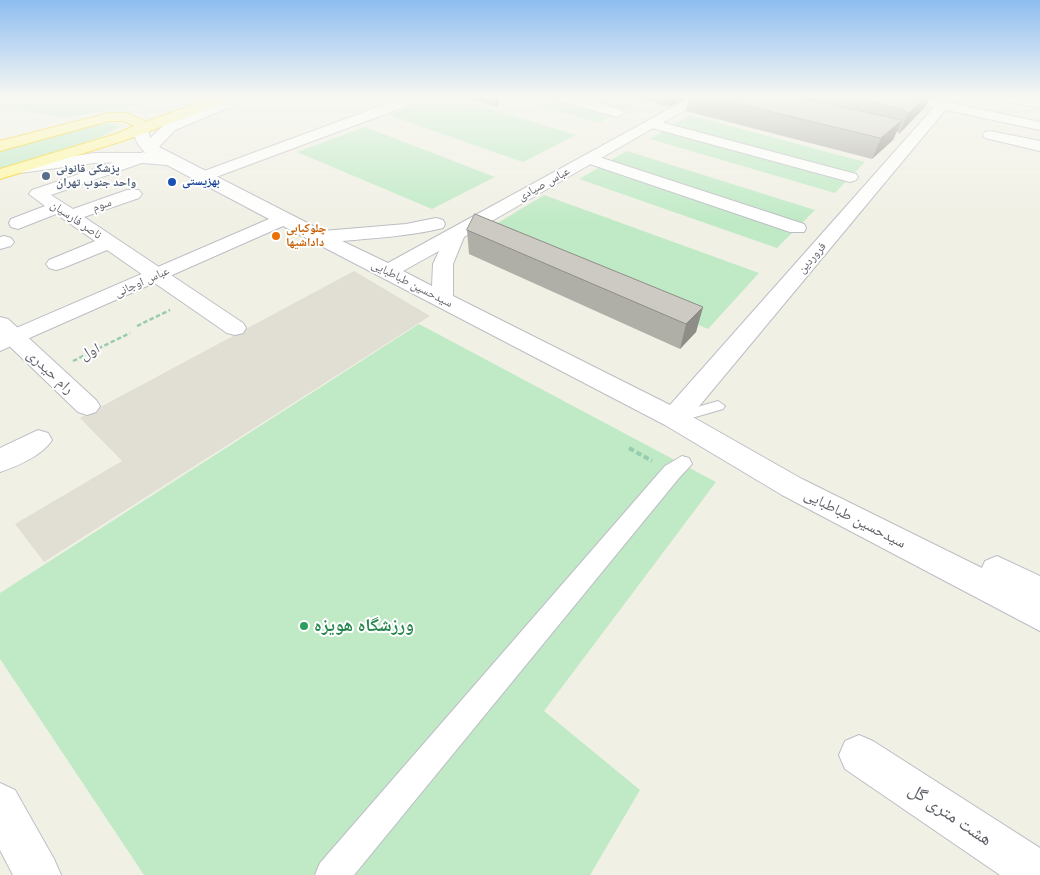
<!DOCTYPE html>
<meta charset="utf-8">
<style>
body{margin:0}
canvas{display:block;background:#f0f0e5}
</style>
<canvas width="1040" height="875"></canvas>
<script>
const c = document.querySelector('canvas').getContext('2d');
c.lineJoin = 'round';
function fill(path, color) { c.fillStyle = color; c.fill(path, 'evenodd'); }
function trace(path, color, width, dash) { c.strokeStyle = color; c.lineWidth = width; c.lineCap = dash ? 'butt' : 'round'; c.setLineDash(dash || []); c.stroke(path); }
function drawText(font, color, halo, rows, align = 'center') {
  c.font = font + ' "Open Sans","Noto Naskh Arabic",sans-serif'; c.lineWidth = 4; c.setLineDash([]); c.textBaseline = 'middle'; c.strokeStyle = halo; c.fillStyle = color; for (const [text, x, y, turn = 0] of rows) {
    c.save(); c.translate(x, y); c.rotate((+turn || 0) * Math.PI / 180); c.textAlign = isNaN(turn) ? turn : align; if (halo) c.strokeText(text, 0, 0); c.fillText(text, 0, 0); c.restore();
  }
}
const education = new Path2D(`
 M 354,271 L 430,316 L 44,562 L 15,524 L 122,461 L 80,418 Z`);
const green = new Path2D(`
 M 1,97 L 171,97 L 150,103 L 64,118 L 0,106 Z
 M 438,97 L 451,97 L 576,135 L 523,162 L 388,115 Z
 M 511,97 L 619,97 L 638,102 L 598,123 Z
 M 689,115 L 865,162 L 835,193 L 650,139 Z
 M 111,123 L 119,127 L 101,137 L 0,169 L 0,151 L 91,125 Z
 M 365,127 L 495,177 L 432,209 L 297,152 Z
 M 627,151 L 815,210 L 777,248 L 579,179 Z
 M 544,195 L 759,273 L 708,329 L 483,232 Z
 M 419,324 L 716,482 L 544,711 L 640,790 L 590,875 L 144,875 L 0,659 L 0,593 Z`);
const pathFar1 = new Path2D(`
 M 137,326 L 170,310
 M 73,361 L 130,333`);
const path = new Path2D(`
 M 629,448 L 652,461`);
const service = new Path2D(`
 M 718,401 L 725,406 L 723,409 L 678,422 L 671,417 L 673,414 Z`);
const pedestrian = new Path2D(`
 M 682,456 L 689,458 L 692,464 L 679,478 L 354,875 L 315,875 L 320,863 L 665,466 Z`);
const minor = new Path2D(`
 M 405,97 L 424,97 L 423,100 L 208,180 L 196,180 L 194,177 L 196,174 Z
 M 556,97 L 577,97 L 622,110 L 624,113 L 617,117 L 557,100 Z
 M 898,97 L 923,97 L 1040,122 L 1040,130 L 904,101 Z
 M 999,97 L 1025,97 L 1040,100 L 1040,108 L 1000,100 Z
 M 653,120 L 856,174 L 858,177 L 856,180 L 850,182 L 648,127 L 646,124 Z
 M 990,131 L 1040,141 L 1040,151 L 985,138 L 983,135 L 985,132 Z
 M 144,152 L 152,157 L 150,160 L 51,195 L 73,209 L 127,190 L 139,190 L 142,194 L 139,198 L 84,217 L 243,323 L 246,328 L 243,333 L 235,335 L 227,333 L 107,250 L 63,268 L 56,270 L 49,268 L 46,264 L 49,260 L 95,241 L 56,214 L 18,229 L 11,227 L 9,223 L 11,219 L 45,206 L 29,194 L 32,190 Z
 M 590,154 L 804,224 L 806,228 L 804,232 L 790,232 L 584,162 L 582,159 L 584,156 Z
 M 4,236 L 11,238 L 14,242 L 11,246 L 0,249 L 0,237 Z
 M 0,317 L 8,319 L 96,400 L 100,406 L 96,412 L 87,415 L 78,412 L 0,337 Z
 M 38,430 L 48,433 L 52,440 C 43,455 16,467 0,472 L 0,448 Z
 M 859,735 L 873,741 L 1040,848 L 1040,875 L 1000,875 L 845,769 L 839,755 L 845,741 Z`);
const tertiary = new Path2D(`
 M 174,97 L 193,97 L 175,106 L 165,106 L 163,103 Z
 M 236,97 L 254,97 L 175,130 L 159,147 L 323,231 L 406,224 L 436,218 L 443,220 L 445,224 L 443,228 C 410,236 376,238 342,241 L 388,263 L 691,97 L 707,97 L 464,237 L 453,264 L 453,296 L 670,405 L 943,97 L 956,97 L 691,416 L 802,479 L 982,568 L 985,561 L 997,556 L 1040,576 L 1040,631 L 782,495 L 665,425 L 283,226 L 0,351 L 0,335 L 269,219 L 167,165 L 131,162 L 94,163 L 20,173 L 12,168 L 14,165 L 94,153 L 146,153 C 138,146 131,136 137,125 L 147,125 L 150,138 L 165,124 ZM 439,251 L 433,264 L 432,286 L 403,271 Z`);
const secondary = new Path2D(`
 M 0,783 L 15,790 L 54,859 L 61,875 L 13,875 L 0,850 Z`);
const trunk = new Path2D(`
 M 213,97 L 232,97 L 231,100 L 126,140 L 0,179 L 0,169 L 116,134 L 134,126 L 124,121 L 109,121 L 0,151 L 0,141 L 109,113 L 127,113 L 146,122 Z`);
const wall = new Path2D(`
 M 462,97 L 500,97 L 497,107 Z
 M 633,97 L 687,97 L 669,107 Z
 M 689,97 L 930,97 L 925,107 L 899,134 L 897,131 L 893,140 L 872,159 L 686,111 Z
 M 467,230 L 703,307 L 696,332 L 680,349 L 469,254 Z`);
const shadedWall = new Path2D(`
 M 497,97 L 500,97 L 497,107 Z
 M 671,97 L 687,97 L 669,107 Z
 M 925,97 L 930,97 L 925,107 L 899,134 L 908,114 Z
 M 902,120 L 893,140 L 872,159 L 881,138 Z
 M 703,307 L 696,332 L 680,349 L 686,324 Z`);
const building = new Path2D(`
 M 711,97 L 796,97 L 902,120 L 881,138 Z
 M 846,97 L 925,97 L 908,114 L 905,110 Z
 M 475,214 L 703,307 L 686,324 L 467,230 Z`);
const markers = [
 [46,176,5,"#5c6f8a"],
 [172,182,5,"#1a4fb4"],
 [276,236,5,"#e8710a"],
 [304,626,5,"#2e9e5b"]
];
const farServicenames = [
 ["پزشکی قانونی",56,169],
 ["واحد جنوب تهران",56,183]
];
const farTransitnames = [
 ["بهزیستی",182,182]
];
const farStreetnames = [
 ["عباس صیادی",544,184,-29],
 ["سوم",102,205,-19],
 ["ناصر فارسیان",76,220,34],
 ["فروردین",812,258,-49],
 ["عباس اوجانی",142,282,-24],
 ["سیدحسین طباطبایی",412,284,27]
];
const farFoodnames = [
 ["چلوکبابی",286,229],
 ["داداشیها",286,243]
];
const streetNames = [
 ["اول",90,352,-26],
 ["رام حیدری",50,372,43],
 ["سیدحسین طباطبایی",855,519,27]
];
const nearLeisurenames = [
 ["ورزشگاه هویزه",314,626]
];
const nearStreetnames = [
 ["هشت متری گل",950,815,34]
];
fill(education, '#e1dfd4');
fill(green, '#c0eac6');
trace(service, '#bdbec5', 2);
trace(pedestrian, '#bdbec5', 2);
trace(minor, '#bdbec5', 2);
trace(tertiary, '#bdbec5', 2);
trace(secondary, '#bdc0c7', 2);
trace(trunk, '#f6cd00', 2);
trace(pathFar1, '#97ccae', 2.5, [4.5, 2.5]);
trace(path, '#97ccae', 4, [5.5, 3]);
fill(service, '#fff');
fill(pedestrian, '#fff');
fill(minor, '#fff');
fill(tertiary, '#fff');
fill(secondary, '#fff');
fill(trunk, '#fff89d');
fill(wall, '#afaea7');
fill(shadedWall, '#8f8d88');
fill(building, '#cccac2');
trace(building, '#8f8d88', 1);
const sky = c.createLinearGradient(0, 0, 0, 220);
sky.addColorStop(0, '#8ebdf1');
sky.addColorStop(0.44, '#f8f8f3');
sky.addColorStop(1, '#f8f8f300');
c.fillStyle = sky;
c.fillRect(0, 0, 1040, 220);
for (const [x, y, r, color] of markers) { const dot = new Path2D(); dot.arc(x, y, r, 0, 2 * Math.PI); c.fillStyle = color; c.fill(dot); trace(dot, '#fff', 2); }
drawText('bold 12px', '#4e5e75', '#fff', farServicenames, 'left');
drawText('bold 12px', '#164399', '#fff', farTransitnames, 'left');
drawText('12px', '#5d6067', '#fff', farStreetnames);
drawText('bold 12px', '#c56008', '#fff', farFoodnames, 'left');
drawText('15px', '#5d6067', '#fff', streetNames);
drawText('bold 18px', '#27864d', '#fff', nearLeisurenames, 'left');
drawText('18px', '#5d6067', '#fff', nearStreetnames);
</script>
